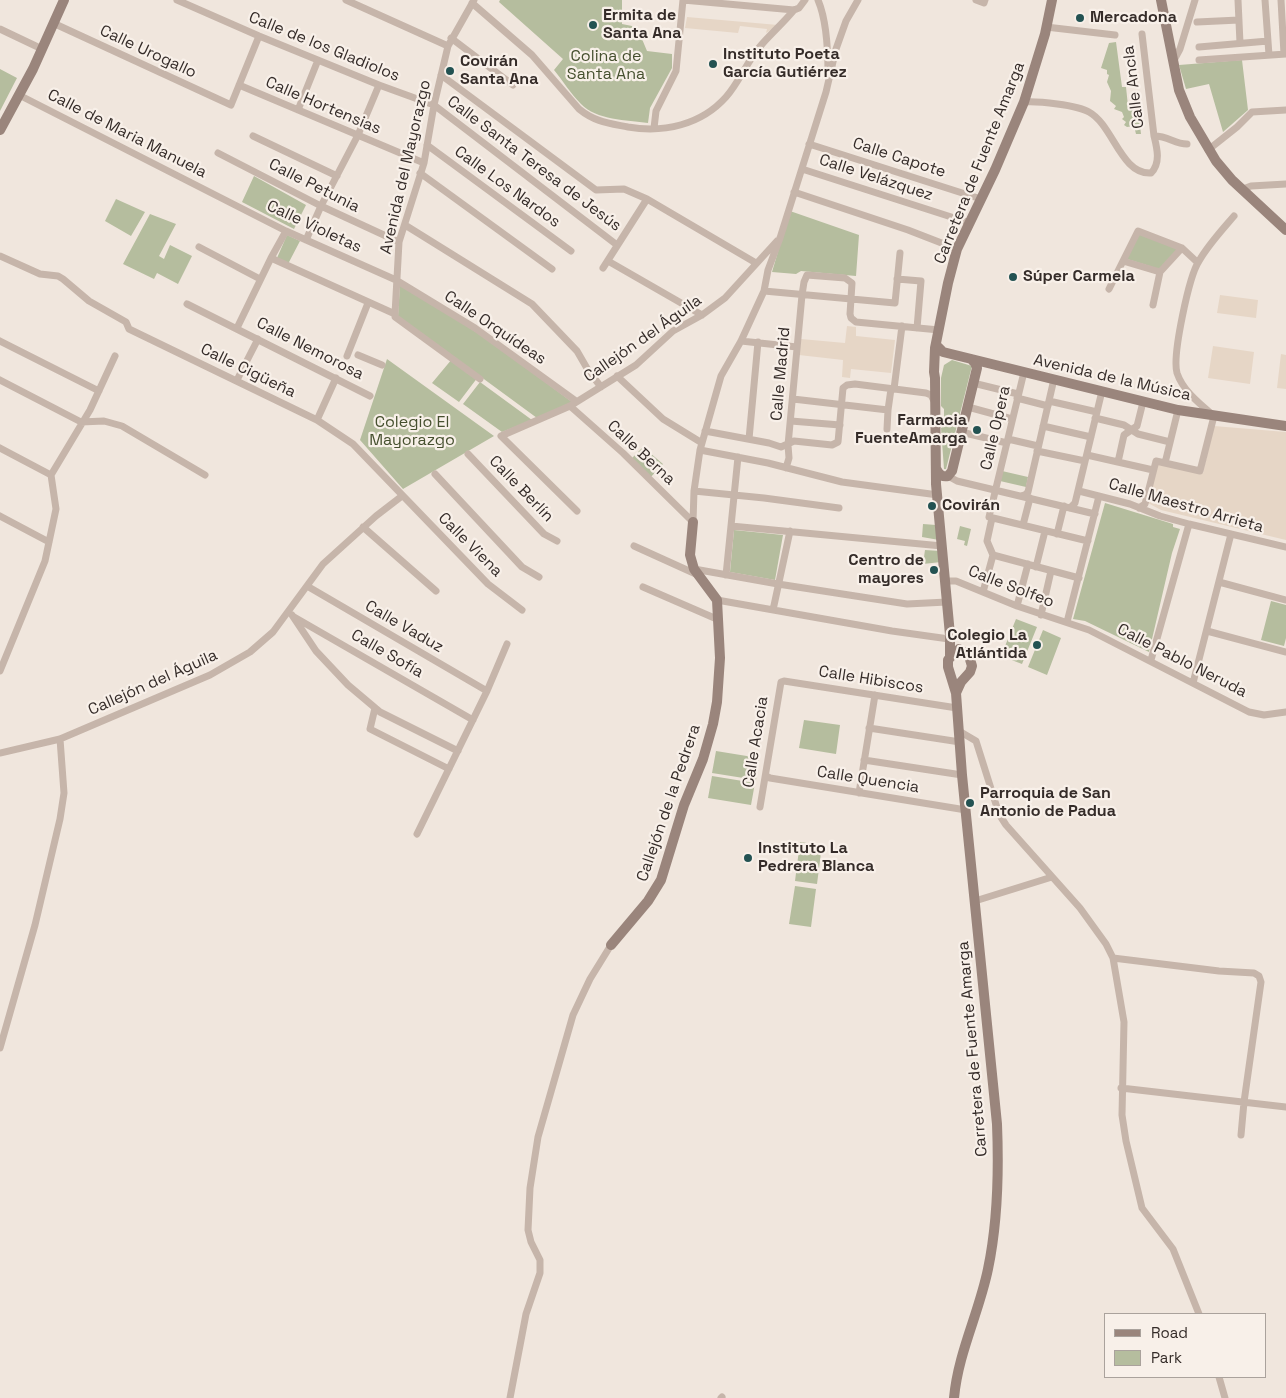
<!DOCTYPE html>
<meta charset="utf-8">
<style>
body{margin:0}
#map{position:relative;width:1286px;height:1398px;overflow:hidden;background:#f0e6dd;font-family:"Space Grotesk",sans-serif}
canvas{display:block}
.legend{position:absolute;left:1104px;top:1313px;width:162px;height:65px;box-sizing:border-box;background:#f8f0e9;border:1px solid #aaa29c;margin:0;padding:6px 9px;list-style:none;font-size:15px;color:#352c29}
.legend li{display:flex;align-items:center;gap:10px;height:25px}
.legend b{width:25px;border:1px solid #aaa29c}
</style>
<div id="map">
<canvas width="1286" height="1398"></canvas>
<ul class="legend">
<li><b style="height:6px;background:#9a857c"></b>Road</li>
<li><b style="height:14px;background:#b5bd9e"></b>Park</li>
</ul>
</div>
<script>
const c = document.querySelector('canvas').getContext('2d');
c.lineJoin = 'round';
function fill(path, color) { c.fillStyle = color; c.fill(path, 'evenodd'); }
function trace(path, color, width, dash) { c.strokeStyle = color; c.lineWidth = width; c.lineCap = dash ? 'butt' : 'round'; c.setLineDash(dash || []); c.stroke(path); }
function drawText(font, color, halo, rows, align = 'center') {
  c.font = font + ' "Space Grotesk",sans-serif'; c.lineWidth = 4.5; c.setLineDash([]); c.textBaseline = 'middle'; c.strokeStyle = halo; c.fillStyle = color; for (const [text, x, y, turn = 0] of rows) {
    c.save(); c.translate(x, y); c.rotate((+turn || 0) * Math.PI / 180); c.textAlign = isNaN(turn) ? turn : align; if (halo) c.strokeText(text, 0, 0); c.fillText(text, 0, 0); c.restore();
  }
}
const green = new Path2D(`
 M 500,0 L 622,0 L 622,24 L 637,27 L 647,51 L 672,54 L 672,68 L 650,108 L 648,123 C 627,120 596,120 581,104 C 571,94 563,81 554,70 L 563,59 L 499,2 Z
 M 1116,42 L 1122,87 L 1126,87 L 1128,106 L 1135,107 L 1136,117 L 1139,117 L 1141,134 L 1136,134 L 1134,126 L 1127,127 L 1124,125 L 1126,122 L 1122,119 L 1124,117 L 1122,112 L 1114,109 L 1116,106 L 1110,101 L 1111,91 L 1107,82 L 1109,75 L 1107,74 L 1107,70 L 1101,68 L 1109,43 Z
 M 1242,60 L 1248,110 L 1223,132 L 1209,84 L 1186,89 L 1179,65 Z
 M 0,69 L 17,78 L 0,111 Z
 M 254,176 L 306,205 L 294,229 L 242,202 Z
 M 116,199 L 145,212 L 131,236 L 105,221 Z
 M 790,211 L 859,235 L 856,276 L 801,271 L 796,274 L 772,272 Z
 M 150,214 L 176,224 L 159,256 L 164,259 L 170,245 L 192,256 L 178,284 L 157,273 L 154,279 L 123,264 Z
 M 1139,234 L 1178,249 L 1159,269 L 1127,259 Z
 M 287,235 L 300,241 L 288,264 L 277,258 Z
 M 400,284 L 487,339 L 572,402 L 537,418 L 398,316 Z
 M 387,359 L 494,436 L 403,489 L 360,440 Z
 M 452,359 L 478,377 L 459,402 L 432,383 Z
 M 952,360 L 972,366 L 946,469 L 944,469 L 941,428 L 944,426 L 944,409 L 941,406 L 941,378 L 944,365 Z
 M 480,382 L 532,420 L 502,432 L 463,404 Z
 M 643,447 L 663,464 L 649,479 L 630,460 Z
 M 1002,471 L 1028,477 L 1026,487 L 1000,481 Z
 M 1105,503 L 1173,524 L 1173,527 L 1180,529 L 1172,553 L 1149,652 L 1085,621 L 1073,619 Z
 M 923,524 L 936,525 L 939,540 L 922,537 Z
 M 960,526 L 971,529 L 967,546 L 964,545 L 965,541 L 957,539 Z
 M 734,530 L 783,535 L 775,580 L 730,572 Z
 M 925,550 L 940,551 L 941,562 L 923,564 Z
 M 1271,601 L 1286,605 L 1286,638 L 1284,646 L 1261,640 Z
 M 1016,619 L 1037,627 L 1022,664 L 1001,656 Z
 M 1043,630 L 1061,638 L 1047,675 L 1028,667 Z
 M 804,720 L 840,725 L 836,754 L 799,748 Z
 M 716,751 L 759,758 L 756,780 L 712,773 Z
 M 712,776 L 755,783 L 751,805 L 708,798 Z
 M 800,842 L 822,845 L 817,884 L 795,881 Z
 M 795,886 L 816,889 L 811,927 L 789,924 Z`);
const plaza = new Path2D(`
 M 687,17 L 778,25 L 766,33 L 767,29 L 740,26 L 738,33 L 685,28 Z
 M 1220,295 L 1258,300 L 1256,318 L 1217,313 Z
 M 847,326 L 856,327 L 856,336 L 895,340 L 891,373 L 851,369 L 850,378 L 842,377 L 843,360 L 799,355 L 801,339 L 845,343 Z
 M 1213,346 L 1254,352 L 1250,384 L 1208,378 Z
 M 1281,354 L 1286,355 L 1286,389 L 1277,388 Z
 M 1214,426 L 1286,432 L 1286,540 L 1161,510 L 1148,503 L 1158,465 L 1161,464 L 1203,473 Z`);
const street = new Path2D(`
 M 177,0 L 259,36 L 379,85 L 434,105 L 617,245
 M 346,0 L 448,46
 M 474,0 L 448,46 L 434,105 L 424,163 L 399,242 L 395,314 L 395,317 L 480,379
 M 683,0 L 794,10 L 799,8 L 805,0
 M 818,0 C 827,21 828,50 828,73
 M 976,0 L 984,3 L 985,0
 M 1238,0 L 1240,43
 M 1265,0 L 1269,55
 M 1281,0 L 1284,54
 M 472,3 L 532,55 L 579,109 C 595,122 608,123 628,127 C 664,133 701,125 726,97 C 740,81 748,59 763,43 C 773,32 784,22 794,10
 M 1197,22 L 1239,20
 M 53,23 L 231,105 L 259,36
 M 1046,27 L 1115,35
 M 0,29 L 42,49
 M 451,38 L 513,85
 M 1199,47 L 1268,41
 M 1199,60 L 1286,54
 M 1173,62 L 1180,49 L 1195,0
 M 441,75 L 596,190 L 624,189 L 647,199 L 756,263
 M 239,85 L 424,163
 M 19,95 L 286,231 L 396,280 L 475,328 L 576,401
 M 1024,102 C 1038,101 1077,105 1089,112 C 1113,125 1121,175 1151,173 C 1161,163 1157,148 1154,136 L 1142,34
 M 298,110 L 318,60
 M 654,128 L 656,111 L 676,71 L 683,0
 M 253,136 L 337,176
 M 1154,136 C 1169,136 1174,144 1187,144
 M 809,144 L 981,199
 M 427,145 L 571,251
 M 1208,150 L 1237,127 L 1252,112 L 1286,110
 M 218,153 L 321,206 L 399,242
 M 802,169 L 970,223
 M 420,173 L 552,269
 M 1243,189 L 1251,186 L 1286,184
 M 794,192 L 908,230 L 957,249
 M 405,225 L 532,304 L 577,351 L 588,370 L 601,387
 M 286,231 L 271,258 L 395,314
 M 306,240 L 321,206 L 358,135 L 379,85
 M 199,247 L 260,279
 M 0,256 L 40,274 L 58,276 L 63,279 L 89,301 L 126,322 L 129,329 L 317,420 L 353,444 L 488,584 L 522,610
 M 608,261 L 702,315
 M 1123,261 L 1160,272
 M 603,268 L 647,199
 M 897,279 L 921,281 L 917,328
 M 1109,289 L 1138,231 L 1182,248 L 1197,262
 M 764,291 L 895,303 L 900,253
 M 187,304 L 370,396
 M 1153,305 L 1160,272 L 1182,248
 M 237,328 L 271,258
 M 0,341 L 99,391
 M 741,341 L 797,347
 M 358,355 L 382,365
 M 347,356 L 368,303
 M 1024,372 L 989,517 L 1088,541
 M 617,376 L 663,419 L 702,443
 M 0,380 L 81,422 L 104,421 L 122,426 L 205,475
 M 237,380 L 258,339
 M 973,383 L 1018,394
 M 894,389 L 902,326
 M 1017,398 L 1048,406
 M 793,399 L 888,410 L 891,389
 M 1049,401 L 1097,412
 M 570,406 L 623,453 L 693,522
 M 968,407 L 1012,419
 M 1095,418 L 1124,425 L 1138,434 L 1170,442
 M 317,420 L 336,378
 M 791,421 L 840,425
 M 1043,426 L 1091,437
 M 887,429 L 888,410
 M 705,431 L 769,443 L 781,447 L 794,441 L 832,445 L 838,442 L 843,388 L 847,385 L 855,384 L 926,393 L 931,395 L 934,401
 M 961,432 L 1007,443
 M 749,439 L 758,342
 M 1008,439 L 1038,446
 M 0,448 L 51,475
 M 700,450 L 768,463 L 842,482 L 938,495
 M 1037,451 L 1085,461
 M 468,454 L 544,534 L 557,541
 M 1087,455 L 1153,470
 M 1118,462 L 1124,435 L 1137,426 L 1143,402
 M 1165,463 L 1178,410
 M 786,468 L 789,458 L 788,445 L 802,295 L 804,282 L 807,275 L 845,278 L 852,283 L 850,314 L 851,318 L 856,322 L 939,330
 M 435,474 L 522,567 L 539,577
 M 948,476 L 957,481 L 1095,514
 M 694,491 L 764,498 L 839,508
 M 1079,491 L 1130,504 L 1160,516 L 1189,524 L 1286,547
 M 1021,496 L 1025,495 L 1028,492 L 1054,379
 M 1070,508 L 1075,503 L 1102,391
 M 1139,508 L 1145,504 L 1156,461 L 1200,471 L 1214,416 C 1200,404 1183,391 1177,373 C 1172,356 1189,276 1199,261 C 1208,245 1222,230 1234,216
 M 577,511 L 501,436 L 570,406 L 636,365 L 673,331 L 702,315 L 725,298 L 777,241
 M 0,516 L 49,542
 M 693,522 L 694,491 L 700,450 L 721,376 L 741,341 L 764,291 L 768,270 L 780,238 L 826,92 L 836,49 L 846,21 L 858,0
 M 1023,525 L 1030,498
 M 731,526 L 942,546
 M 363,527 L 436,591
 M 1057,534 L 1064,506
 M 634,546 L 698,575
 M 993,555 L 1079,578
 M 1036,567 L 1045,531
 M 694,569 L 778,584 L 907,604 L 947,602
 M 726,575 L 738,457
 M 945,581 L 956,581 L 1017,606 L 1089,630 L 1249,712 L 1264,715 L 1286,712
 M 1219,582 L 1286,600
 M 307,586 L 487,691
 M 643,587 L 719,620
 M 983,592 L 993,555 L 987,541 L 992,518
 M 717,600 L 892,631 L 949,639
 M 1017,606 L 1028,564
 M 773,610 L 790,531
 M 292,615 L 316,651 L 348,685 L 380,712 L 458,751
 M 1041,615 L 1051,571
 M 294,617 L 473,720
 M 1067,622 L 1099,496
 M 1207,631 L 1286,652
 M 1151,660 L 1189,524
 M 0,671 L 45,561 L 56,509 L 51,475 L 90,410 L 115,356
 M 1193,683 L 1231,534
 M 375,708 L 370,729 L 449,769
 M 869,728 L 960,742
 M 959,731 L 976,741 L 999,814 L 1006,825 L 1080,908 L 1106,944 L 1113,958 L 1124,1022 L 1122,1115 L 1126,1141 L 1142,1208 L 1173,1249 L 1199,1314
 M 0,753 L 60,739 L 210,675 L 250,652 L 273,632 L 323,564 L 376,516 L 402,496
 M 864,760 L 962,775
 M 766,776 L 770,778 L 966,810
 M 859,793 L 875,695
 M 760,807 L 781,682 L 784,681 L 957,708
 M 417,834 L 487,691 L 507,644
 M 975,901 L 1052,877
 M 1113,958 L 1219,971 L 1254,973 L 1259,976 L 1261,982 L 1244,1102 L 1241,1135
 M 0,1048 L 35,925 L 60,819 L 64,793 L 60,739
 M 1121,1088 L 1286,1107
 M 1219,1377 L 1225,1398
 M 510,1398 L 526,1314 L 540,1273 L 540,1260 L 531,1242 L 528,1230 L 530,1188 L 538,1137 L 573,1015 L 590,979 L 611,945
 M 721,1398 L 722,1397`);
const secondary = new Path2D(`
 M 1161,0 L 1179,90 L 1190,117 L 1216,161 L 1232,180 L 1286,230
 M 0,130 L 33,69 L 64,0
 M 936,345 L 943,352 L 1178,410 L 1286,426
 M 937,470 C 939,475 943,477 948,476 L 952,471 L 977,368 L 975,363 L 971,359
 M 950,657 L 950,635 L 936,484 L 935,378 L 934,372 L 935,348 L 948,283 L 957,249 L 995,170 L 1024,102 L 1045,34 L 1052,0
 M 956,693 L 961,682 L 970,672 L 972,666 L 969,656 L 959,649
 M 611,945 L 648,901 L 661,880 L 684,805 L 703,759 L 713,724 L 717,702 L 720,658 L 717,600 L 694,569 L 690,555 L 693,522
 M 954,1398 C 958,1353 979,1313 988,1269 C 998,1221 999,1173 997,1124 L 962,775 L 956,693 L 948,667 L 948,660 L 953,654 L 963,652`);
const markers = [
 [1080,18,5,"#235252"],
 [593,25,5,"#235252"],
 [713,64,5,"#235252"],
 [450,71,5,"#235252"],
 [1013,277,5,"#235252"],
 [977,430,5,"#235252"],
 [932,506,5,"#235252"],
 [934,570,5,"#235252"],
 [1037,645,5,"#235252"],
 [970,803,5,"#235252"],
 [748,858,5,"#235252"]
];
const poiNames = [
 ["Ermita de",603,16],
 ["Santa Ana",603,34],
 ["Mercadona",1090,18],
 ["Instituto Poeta",723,55],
 ["García Gutiérrez",723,73],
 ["Covirán",460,62],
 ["Santa Ana",460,80],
 ["Súper Carmela",1023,277],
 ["Farmacia",967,421,"right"],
 ["FuenteAmarga",967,439,"right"],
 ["Covirán",942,506],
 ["Centro de",924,561,"right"],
 ["mayores",924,579,"right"],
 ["Colegio La",1027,636,"right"],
 ["Atlántida",1027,654,"right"],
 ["Parroquia de San",980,794],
 ["Antonio de Padua",980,812],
 ["Instituto La",758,849],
 ["Pedrera Blanca",758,867]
];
const streetNames = [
 ["Calle de los Gladiolos",324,47,22],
 ["Calle Urogallo",148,52,25],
 ["Calle Ancla",1134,87,-97],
 ["Calle Hortensias",323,106,23],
 ["Calle de Maria Manuela",127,134,27],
 ["Calle Capote",899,158,18],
 ["Carretera de Fuente Amarga",980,163,-68],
 ["Calle Santa Teresa de Jesús",534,164,37],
 ["Avenida del Mayorazgo",406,167,-77],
 ["Calle Velázquez",876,178,18],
 ["Calle Petunia",314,186,27],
 ["Calle Los Nardos",507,187,36],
 ["Calle Violetas",314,227,25],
 ["Calle Orquídeas",495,328,34],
 ["Callejón del Águila",643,339,-35],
 ["Calle Nemorosa",310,349,27],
 ["Calle Cigüeña",248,371,26],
 ["Calle Madrid",781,374,-85],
 ["Avenida de la Música",1112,378,13],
 ["Calle Opera",996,428,-77],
 ["Calle Berna",641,453,43],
 ["Calle Berlín",521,489,46],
 ["Calle Maestro Arrieta",1186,506,16],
 ["Calle Viena",470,545,45],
 ["Calle Solfeo",1011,587,21],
 ["Calle Vaduz",404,627,30],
 ["Calle Sofía",387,654,30],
 ["Calle Pablo Neruda",1182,661,27],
 ["Calle Hibiscos",871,680,9],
 ["Callejón del Águila",153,683,-24],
 ["Calle Acacia",756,742,-81],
 ["Calle Quencia",868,780,9],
 ["Callejón de la Pedrera",669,803,-71],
 ["Carretera de Fuente Amarga",973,1049,-95]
];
const parkNames = [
 ["Colina de",606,57],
 ["Santa Ana",606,75],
 ["Colegio El",412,423],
 ["Mayorazgo",412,441]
];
fill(green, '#b5bd9e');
fill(plaza, '#e6d6c6');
trace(street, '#c6b5aa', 7);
trace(secondary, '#9a857c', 10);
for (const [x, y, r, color] of markers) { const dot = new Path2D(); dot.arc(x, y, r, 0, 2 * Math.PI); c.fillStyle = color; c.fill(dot); trace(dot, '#f8f0e9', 2); }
drawText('bold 16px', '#352c29', '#f8f0e9', poiNames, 'left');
drawText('16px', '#352c29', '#f8f0e9', streetNames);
drawText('16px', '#46502f', '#f8f0e9', parkNames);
</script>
